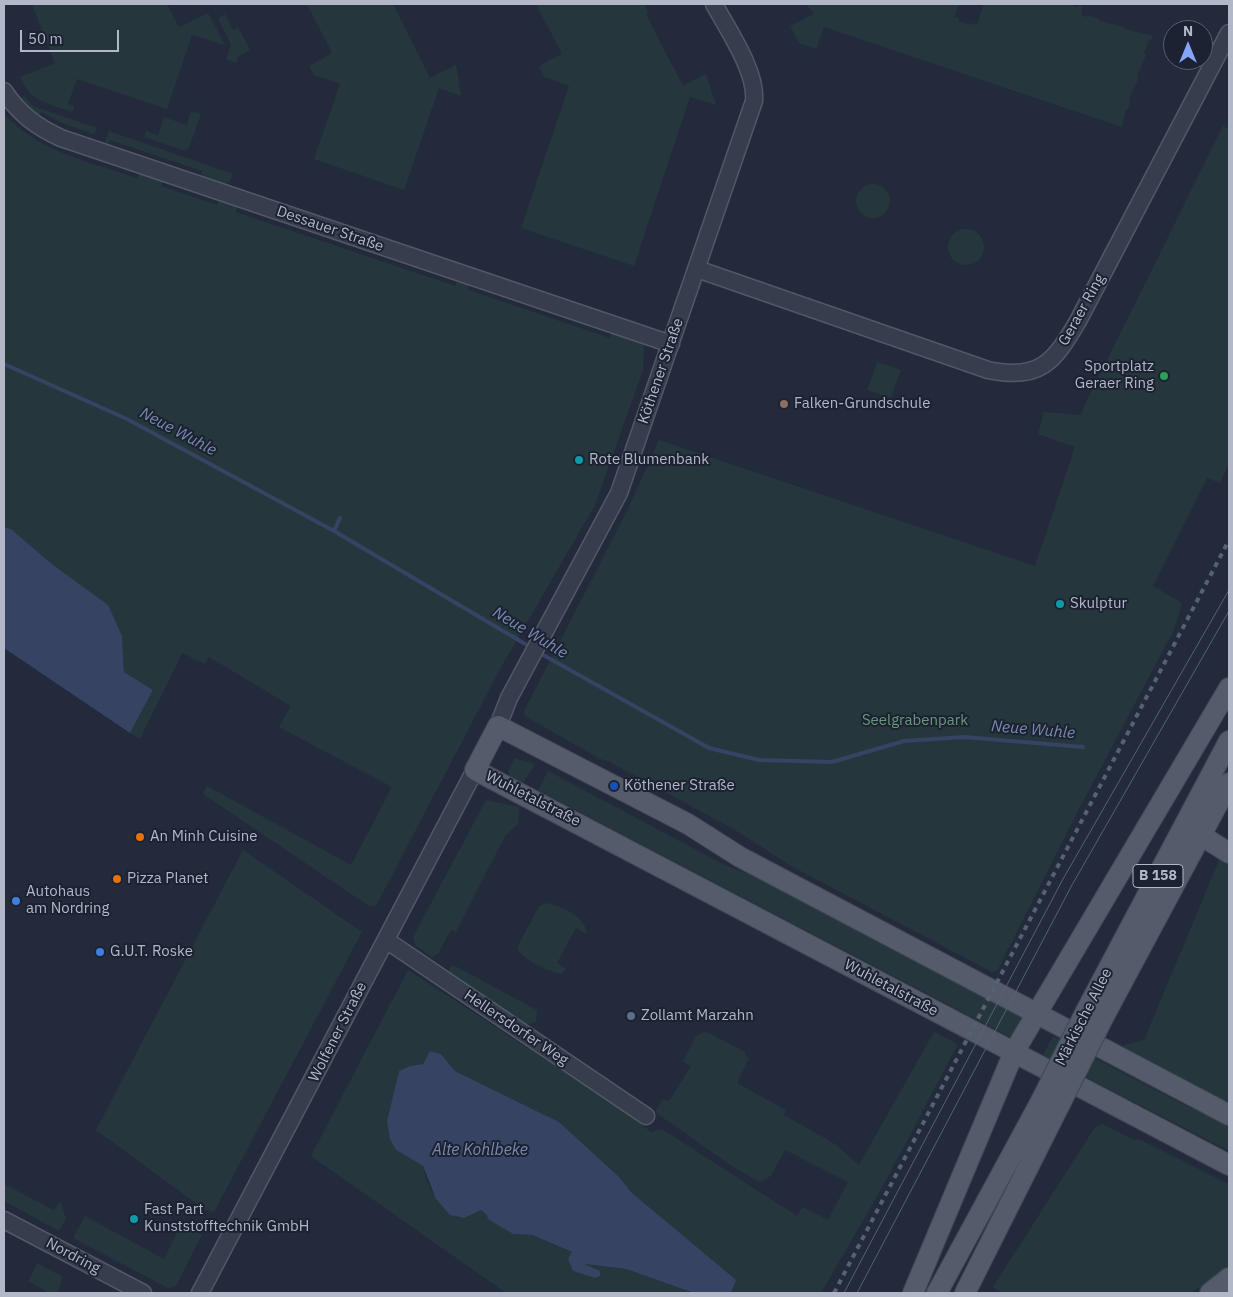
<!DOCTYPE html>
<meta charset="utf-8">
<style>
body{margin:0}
#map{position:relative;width:1233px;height:1297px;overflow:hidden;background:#232a3c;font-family:"IBM Plex Sans",sans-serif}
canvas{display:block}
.frame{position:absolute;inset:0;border:5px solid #b2b8c8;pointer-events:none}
.north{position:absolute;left:1163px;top:20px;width:50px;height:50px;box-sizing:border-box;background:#1c2231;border:1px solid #585e6d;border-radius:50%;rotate:0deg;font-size:14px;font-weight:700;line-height:20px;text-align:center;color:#b2b8c8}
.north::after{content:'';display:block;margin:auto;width:18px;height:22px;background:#86a4f8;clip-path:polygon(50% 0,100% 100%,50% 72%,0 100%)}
.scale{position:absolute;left:20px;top:30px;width:99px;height:22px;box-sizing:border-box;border:2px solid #b2b8c8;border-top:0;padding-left:6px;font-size:15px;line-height:18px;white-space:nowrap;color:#b2b8c8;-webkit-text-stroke:4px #1c2231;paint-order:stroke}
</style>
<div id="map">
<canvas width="1233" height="1297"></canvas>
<div class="frame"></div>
<div class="north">N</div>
<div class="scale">50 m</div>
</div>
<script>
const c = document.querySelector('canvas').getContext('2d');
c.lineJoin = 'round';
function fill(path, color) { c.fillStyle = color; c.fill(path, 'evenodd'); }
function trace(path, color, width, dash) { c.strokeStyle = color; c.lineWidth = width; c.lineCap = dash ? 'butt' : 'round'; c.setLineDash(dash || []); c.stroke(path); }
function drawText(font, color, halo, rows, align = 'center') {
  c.font = font + ' "IBM Plex Sans",sans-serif'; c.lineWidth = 4; c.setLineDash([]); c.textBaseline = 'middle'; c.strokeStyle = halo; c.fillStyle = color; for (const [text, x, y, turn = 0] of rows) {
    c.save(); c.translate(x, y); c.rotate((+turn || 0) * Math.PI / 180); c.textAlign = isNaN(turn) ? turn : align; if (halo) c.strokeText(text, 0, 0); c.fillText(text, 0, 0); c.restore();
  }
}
const green = new Path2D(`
 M 32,4 L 167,4 L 179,27 L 208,13 L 225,45 L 192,35 L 167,109 L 77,79 L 68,104 L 75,107 L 72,112 C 50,104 30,102 20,77 L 55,63 Z
 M 307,4 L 393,4 L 430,78 L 456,65 L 461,96 L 439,88 L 404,190 L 314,159 L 340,84 L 314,75 L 309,66 L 332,53 Z
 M 536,4 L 644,4 L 648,12 L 646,14 L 683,86 L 706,74 L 716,105 L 690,97 L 634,266 L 521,228 L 569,86 L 544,77 L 539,66 L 562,54 Z
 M 806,4 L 959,4 L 954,17 L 959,18 L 958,21 L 971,25 L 972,23 L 977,24 L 984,4 L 1068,4 L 1078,7 L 1079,5 L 1083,6 L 1081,15 L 1087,17 L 1088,15 L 1099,19 L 1099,21 L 1124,27 L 1124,29 L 1153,36 L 1151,41 L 1149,40 L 1144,53 L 1146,55 L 1137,76 L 1139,77 L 1129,98 L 1131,99 L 1128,109 L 1126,109 L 1122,127 L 824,27 L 816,49 L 799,43 L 790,26 L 814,14 Z
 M 225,14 L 233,30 L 238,27 L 250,50 L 238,57 L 236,63 L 226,59 L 231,45 L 218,18 Z
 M 24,95 L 33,106 L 97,128 L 94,134 L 62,123 L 41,112 L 37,118 L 18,101 Z
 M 191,111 L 201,114 L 189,148 L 182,150 L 144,137 L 146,131 L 158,135 L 164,117 L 187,125 Z
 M 4,114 C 41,153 87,161 137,178 L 140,171 L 163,179 L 161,186 L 217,205 L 220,198 L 238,204 L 236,212 L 455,286 L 459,277 L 470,282 L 468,290 L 610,338 L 613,330 L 644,342 L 643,370 L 595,505 L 500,669 L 376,906 L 369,906 L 203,794 L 207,786 L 351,865 L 392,787 L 279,727 L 291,706 L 209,657 L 205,664 L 182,653 L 140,739 L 130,733 L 153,690 L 124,672 L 122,636 L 53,565 L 11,529 L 4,527 Z
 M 1223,126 L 1229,129 L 1229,463 L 1220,483 L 1207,478 L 1153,586 L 1182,603 L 1174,630 L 1080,807 L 997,971 L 992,972 L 791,866 L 735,830 L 608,761 L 600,759 L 525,716 L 524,711 L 627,511 L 659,440 L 1035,566 L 1075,447 L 1038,434 L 1044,412 L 1080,415 Z
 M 109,131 L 233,174 C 228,192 213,182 200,178 L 202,171 L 110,140 L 107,146 L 103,146 Z
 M856 201a17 17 0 1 1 34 0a17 17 0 1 1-34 0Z
 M948 247a18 18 0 1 1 36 0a18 18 0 1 1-36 0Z
 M 877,362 L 901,370 L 891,398 L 867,390 Z
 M 515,758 L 535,764 L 523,783 L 510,776 L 508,771 Z
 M 548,771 L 723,864 L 779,886 L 1020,1013 C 1022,1021 1017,1034 1010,1037 L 538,790 Z
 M 486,800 L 519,807 L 518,824 L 505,836 L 456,932 L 451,930 L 438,954 L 432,957 L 416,946 L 413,937 Z
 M 243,850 L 362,932 L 214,1212 L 204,1209 L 96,1130 Z
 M 1220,858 L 1229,860 L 1229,1104 L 1123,1048 L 1124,1045 L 1144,1040 Z
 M 547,903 C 562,907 586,916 587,934 L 576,928 L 557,963 L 566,969 L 562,974 C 549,972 526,961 518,950 L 518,946 L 539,906 Z
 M 451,966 L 457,967 L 537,1010 L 536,1022 L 524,1025 L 448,973 Z
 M 408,970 L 621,1109 L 651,1132 L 662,1129 L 797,1216 L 803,1207 L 828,1220 L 848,1182 L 785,1150 L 771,1176 L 760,1182 L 730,1165 L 655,1112 L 662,1100 L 669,1101 L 691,1066 L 683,1062 L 695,1037 L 704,1032 L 709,1033 L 745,1052 L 746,1056 L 749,1058 L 737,1083 L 786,1110 L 784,1115 L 835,1144 L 859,1165 L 934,1032 L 958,1044 L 884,1184 L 821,1293 L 731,1293 L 733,1291 L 658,1215 L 632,1193 L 618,1176 L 559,1122 L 455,1071 L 441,1054 L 430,1051 L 423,1064 L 410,1066 L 399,1071 L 387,1121 L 396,1150 L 423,1166 C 427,1190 440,1203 457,1218 L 481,1210 L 513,1234 L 532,1235 L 573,1253 L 573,1271 L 595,1278 L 600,1276 L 581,1264 L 626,1269 L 694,1293 L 506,1293 L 311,1156 Z
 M 1053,1036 L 1184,1105 L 1229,1124 L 1229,1151 L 1043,1055 Z
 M 1102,1124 L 1135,1140 L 1141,1140 L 1229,1184 L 1229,1265 L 1215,1279 L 1190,1293 L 1002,1293 L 993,1287 L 1095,1127 Z
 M 4,1184 L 54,1210 L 59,1202 L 61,1203 L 66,1219 L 59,1231 L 4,1201 Z
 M 85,1216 L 164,1259 L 181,1224 L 202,1235 L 176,1286 L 168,1288 L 73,1238 Z
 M 37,1263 L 63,1277 L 57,1293 L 49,1293 L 28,1281 Z`);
const water = new Path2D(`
 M 4,527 L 11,529 L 53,565 L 108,605 L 122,636 L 124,672 L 153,690 L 130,733 L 4,648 Z
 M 430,1051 L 441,1054 L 455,1071 L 559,1122 L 618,1176 L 632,1193 L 736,1280 L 731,1293 L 694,1293 L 626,1269 L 584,1264 L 600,1271 L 600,1276 L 595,1278 L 573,1271 L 568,1259 L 572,1252 L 532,1235 L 513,1234 L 488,1219 L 487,1215 L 481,1210 L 464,1218 L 450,1215 L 436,1199 L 423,1166 L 396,1150 L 390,1139 L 387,1121 L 399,1071 L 410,1066 L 423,1064 Z`);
const stream = new Path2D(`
 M 4,364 L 127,419 L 334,531 L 532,648
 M 334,531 L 340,518
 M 538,652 L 709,748 L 759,760 L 832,762 L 904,741 L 964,737 L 1083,747`);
const minor = new Path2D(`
 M 4,91 C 19,114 37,127 61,138 L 671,344
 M 697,269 L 988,370 C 1040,381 1054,362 1078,321 L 1229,33
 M 498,726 L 509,698 L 619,493 L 754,101 C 757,72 728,30 714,4
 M 386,940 L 646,1116
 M 4,1220 L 143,1293
 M 200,1293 L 475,770`);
const major = new Path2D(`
 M 1202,836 L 1229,853
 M 1086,1011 L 1229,741
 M 1103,1018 L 1229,783
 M 1229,1115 L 740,857 L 688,824 L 498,726 L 475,770 L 1229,1165
 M 913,1293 L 1014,1052 L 1229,688
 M 937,1293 L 1041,1101
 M 965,1293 L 1057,1110
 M 1210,1293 L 1229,1278`);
const tram = new Path2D(`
 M 844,1293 L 1063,879 L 1229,590
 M 857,1293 L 1072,885 L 1229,611`);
const rail = new Path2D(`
 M 834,1293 L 1229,540`);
const majorBridge = new Path2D(`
 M 1041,1101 L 1086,1011
 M 1057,1110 L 1103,1018`);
const markers = [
 [1164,376,5,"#2e9e5b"],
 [784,404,5,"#8d6e63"],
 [579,460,5,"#0f9aa8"],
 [1060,604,5,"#0f9aa8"],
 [614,786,5,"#1a4fb4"],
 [140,837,5,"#e8710a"],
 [117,879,5,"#e8710a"],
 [16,901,5,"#3f7fe0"],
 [100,952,5,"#3f7fe0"],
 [631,1016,5,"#5c6f8a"],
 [134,1219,5,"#0f9aa8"]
];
const shields = [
 [1158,876,50]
];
const shieldNames = [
 ["B 158",1158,876]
];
const streetNames = [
 ["Dessauer Straße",330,229,19],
 ["Geraer Ring",1082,310,-61],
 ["Köthener Straße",661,371,-71],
 ["Wuhletalstraße",533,799,27],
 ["Wuhletalstraße",891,988,28],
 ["Märkische Allee",1084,1017,-63],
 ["Hellersdorfer Weg",516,1028,34],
 ["Wolfener Straße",338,1032,-63],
 ["Nordring",73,1256,28]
];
const poiNames = [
 ["Sportplatz",1154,367,"right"],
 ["Geraer Ring",1154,384,"right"],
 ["Falken-Grundschule",794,404],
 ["Rote Blumenbank",589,460],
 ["Skulptur",1070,604],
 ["Köthener Straße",624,786],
 ["An Minh Cuisine",150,837],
 ["Pizza Planet",127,879],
 ["Autohaus",26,892],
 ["am Nordring",26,909],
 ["G.U.T. Roske",110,952],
 ["Zollamt Marzahn",641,1016],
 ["Fast Part",144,1210],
 ["Kunststofftechnik GmbH",144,1227]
];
const parkNames = [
 ["Seelgrabenpark",915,721]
];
const waterNames = [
 ["Neue Wuhle",178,432,28],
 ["Neue Wuhle",530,633,31],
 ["Neue Wuhle",1033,730,5],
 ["Alte Kohlbeke",480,1150]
];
fill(green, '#25373d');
fill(water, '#364363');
trace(stream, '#364363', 4);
trace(minor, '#525867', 19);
trace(major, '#404655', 22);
trace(minor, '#363d4c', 16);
trace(major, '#545c6c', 20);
trace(tram, '#586073', 1);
trace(rail, '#586073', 4, [5, 5]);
trace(majorBridge, '#404655', 22, []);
trace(majorBridge, '#545c6c', 20);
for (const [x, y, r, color] of markers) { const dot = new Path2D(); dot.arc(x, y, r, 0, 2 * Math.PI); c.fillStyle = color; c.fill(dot); trace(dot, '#1c2231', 2); }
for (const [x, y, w] of shields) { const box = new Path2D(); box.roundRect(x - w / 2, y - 11.5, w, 23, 4); c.fillStyle = '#1c2231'; c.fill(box); trace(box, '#b2b8c8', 1); }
drawText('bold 14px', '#b2b8c8', null, shieldNames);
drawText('15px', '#b2b8c8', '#1c2231', streetNames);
drawText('15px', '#b2b8c8', '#1c2231', poiNames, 'left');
drawText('15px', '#69997a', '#1c2231', parkNames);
drawText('italic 16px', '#7a8ab0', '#1c2231', waterNames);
</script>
